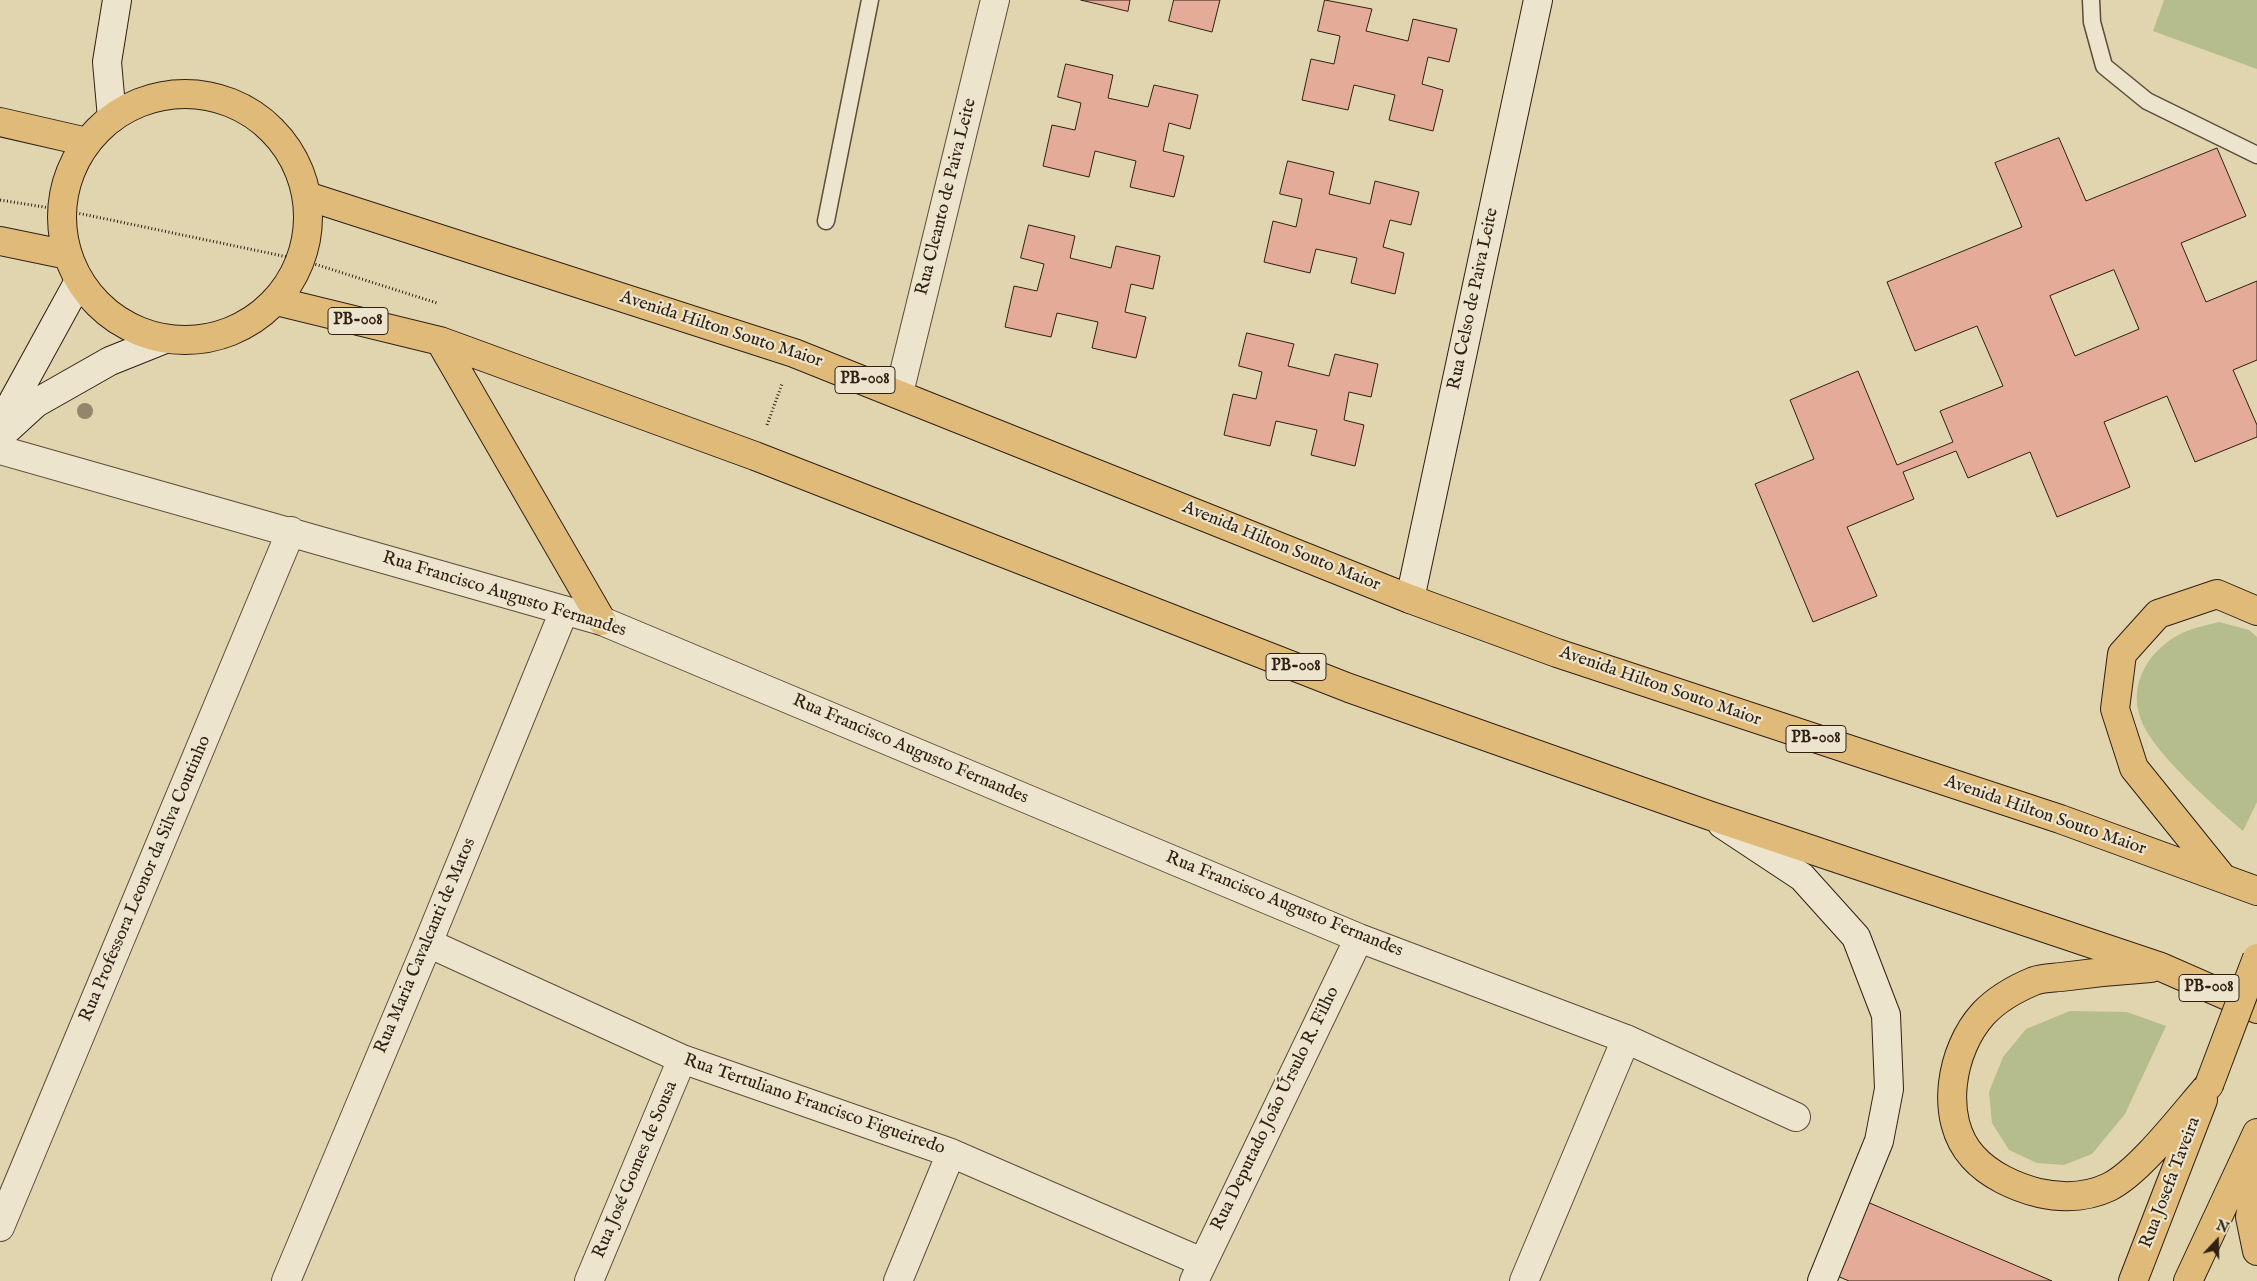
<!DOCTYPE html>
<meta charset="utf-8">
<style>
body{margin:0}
#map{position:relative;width:2257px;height:1281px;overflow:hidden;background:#e1d5b0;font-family:"IM FELL English",serif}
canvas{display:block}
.north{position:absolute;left:2192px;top:1216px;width:50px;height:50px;-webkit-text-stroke:4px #ece4cc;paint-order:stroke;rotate:21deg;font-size:14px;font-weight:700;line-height:20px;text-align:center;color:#302013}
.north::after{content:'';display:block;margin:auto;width:18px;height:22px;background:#302013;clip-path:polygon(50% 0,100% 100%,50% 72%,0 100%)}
</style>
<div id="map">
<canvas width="2257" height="1281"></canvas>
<div class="north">N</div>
</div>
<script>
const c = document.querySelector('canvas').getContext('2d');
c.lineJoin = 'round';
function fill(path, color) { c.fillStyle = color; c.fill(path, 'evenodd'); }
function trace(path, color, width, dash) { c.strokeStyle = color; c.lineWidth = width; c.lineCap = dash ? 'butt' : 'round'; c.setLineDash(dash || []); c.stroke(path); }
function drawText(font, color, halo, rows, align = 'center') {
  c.font = font + ' "IM FELL English",serif'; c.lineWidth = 4.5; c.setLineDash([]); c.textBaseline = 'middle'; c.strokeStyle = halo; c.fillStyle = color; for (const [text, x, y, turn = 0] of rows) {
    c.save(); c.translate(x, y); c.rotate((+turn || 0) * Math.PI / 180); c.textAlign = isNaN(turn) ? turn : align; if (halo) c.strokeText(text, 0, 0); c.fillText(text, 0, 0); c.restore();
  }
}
const green = new Path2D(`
 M 2164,0 L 2257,0 L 2257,69 L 2153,31 Z
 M 2219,622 L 2249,630 L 2257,637 L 2257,802 L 2243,831 C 2215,806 2154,754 2141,720 C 2127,683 2150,649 2182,633 C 2193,628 2207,625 2219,622 Z
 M 2070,1011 L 2127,1012 L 2166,1026 L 2125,1114 L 2092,1154 L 2064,1165 L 2037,1163 L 2009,1150 L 1992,1123 L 1989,1092 L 2003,1057 L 2026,1029 Z`);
const building = new Path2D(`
 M 1081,0 L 1130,0 L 1128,11 Z
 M 1174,0 L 1220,0 L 1212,32 L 1169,21 Z
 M 1325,0 L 1372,9 L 1366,31 L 1408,41 L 1413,19 L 1457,29 L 1449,62 L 1428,57 L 1422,84 L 1443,90 L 1433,131 L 1389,120 L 1395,95 L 1354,85 L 1348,110 L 1302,100 L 1311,59 L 1334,64 L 1340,36 L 1318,31 Z
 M 1066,64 L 1113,75 L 1108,98 L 1148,107 L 1154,85 L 1198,95 L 1190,129 L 1169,123 L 1163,151 L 1184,156 L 1174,197 L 1130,187 L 1136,161 L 1095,151 L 1089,177 L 1043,166 L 1052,125 L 1075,130 L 1081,103 L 1058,97 Z
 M 2059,138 L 2086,201 L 2217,148 L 2246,216 L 2181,243 L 2206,302 L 2257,281 L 2257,360 L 2233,370 L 2257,425 L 2257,437 L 2195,462 L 2167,396 L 2104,422 L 2130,487 L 2057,517 L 2030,452 L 1968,478 L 1956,451 L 1903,472 L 1914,499 L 1847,527 L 1877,596 L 1813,622 L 1755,484 L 1814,459 L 1790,400 L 1858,371 L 1897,465 L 1953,442 L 1940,411 L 2003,386 L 1977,326 L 1915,351 L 1887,282 L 2022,227 L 1995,163 ZM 2114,270 L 2139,329 L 2075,356 L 2050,296 Z
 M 1288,161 L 1334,172 L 1329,194 L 1370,204 L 1375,181 L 1419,192 L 1411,225 L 1390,220 L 1383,247 L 1404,253 L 1395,294 L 1351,283 L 1357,258 L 1316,249 L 1310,273 L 1264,262 L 1273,221 L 1296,227 L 1302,199 L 1280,194 Z
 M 1029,225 L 1075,236 L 1070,258 L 1111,268 L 1116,246 L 1160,256 L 1153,289 L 1131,284 L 1125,312 L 1146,317 L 1136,358 L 1092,348 L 1098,322 L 1057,313 L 1051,337 L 1005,327 L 1014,286 L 1037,291 L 1044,264 L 1021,258 Z
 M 1247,333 L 1294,344 L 1288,366 L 1329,376 L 1335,354 L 1378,364 L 1371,397 L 1349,392 L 1344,420 L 1364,425 L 1355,466 L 1311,455 L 1317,430 L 1276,421 L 1270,446 L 1224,435 L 1233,394 L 1256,399 L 1262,372 L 1239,366 Z
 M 1865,1201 L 2052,1281 L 1849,1281 L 1835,1275 Z`);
const path = new Path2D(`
 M 0,200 L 63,210 L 302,260 L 437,303
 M 767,425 L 782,384`);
const lane = new Path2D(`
 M 2091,0 L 2092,22 L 2104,66 L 2147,101 L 2257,155
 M 826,221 L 870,0`);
const street = new Path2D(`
 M 899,393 L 995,0
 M 0,450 L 602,621 L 1359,938 L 1626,1039 L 1796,1117
 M 428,943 L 682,1059 L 951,1153 L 1202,1262
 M 0,1227 L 291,531
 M 286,1281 L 428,943 L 564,611
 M 589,1281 L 682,1059
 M 898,1281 L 951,1153
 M 1194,1281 L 1359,938
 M 1524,1281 L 1626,1039`);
const secondary = new Path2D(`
 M 112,118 L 107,62 L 117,0
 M 0,425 L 79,281
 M 0,436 L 36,403 L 110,361 L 165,339
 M 1410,599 L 1538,0
 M 1722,824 L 1802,877 L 1856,937 L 1886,1015 L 1889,1089 L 1879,1141 L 1822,1281`);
const primary = new Path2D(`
 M62 217a123 123 0 1 1 246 0a123 123 0 1 1-246 0Z
 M 0,122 L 87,142
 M 307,196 L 794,353 L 1410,599 L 1557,653 L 2060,819 L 2257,891
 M 0,241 L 68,255
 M 276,301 L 440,341 L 755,456 L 1349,688 L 1708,815 L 2161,967 L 2257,1009
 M 440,341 L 602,621
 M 2221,876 L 2134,768 L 2115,709 L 2122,654 L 2158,614 L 2217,594 L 2257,611
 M 2151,968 C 2121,970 2091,973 2061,977 C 2052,978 2042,978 2034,981 C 2017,988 1996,1000 1983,1014 C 1951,1049 1938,1119 1973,1157 C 1989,1175 2015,1187 2039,1193 C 2062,1198 2086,1198 2109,1187 C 2140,1172 2185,1112 2209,1085
 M 2257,1177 L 2250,1217 L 2257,1251
 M 2133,1281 L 2203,1100
 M 2188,1281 L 2257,1133`);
const primaryBridge = new Path2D(`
 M 2209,1085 L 2257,958`);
const trees = [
 [85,411]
];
const shields = [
 [358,321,60],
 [865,380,60],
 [1296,667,60],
 [1816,739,60],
 [2209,988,60]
];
const shieldNames = [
 ["PB-008",358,321],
 ["PB-008",865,380],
 ["PB-008",1296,667],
 ["PB-008",1816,739],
 ["PB-008",2209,988]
];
const streetNames = [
 ["Rua Cleanto de Paiva Leite",947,197,-76],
 ["Rua Celso de Paiva Leite",1474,299,-78],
 ["Avenida Hilton Souto Maior",721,330,18],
 ["Avenida Hilton Souto Maior",1281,547,22],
 ["Rua Francisco Augusto Fernandes",504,595,17],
 ["Avenida Hilton Souto Maior",1660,687,19],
 ["Rua Francisco Augusto Fernandes",910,750,23],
 ["Avenida Hilton Souto Maior",2045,816,19],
 ["Rua Professora Leonor da Silva Coutinho",146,879,-67],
 ["Rua Francisco Augusto Fernandes",1284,905,22],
 ["Rua Maria Cavalcanti de Matos",426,946,-67],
 ["Rua Tertuliano Francisco Figueiredo",814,1105,19],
 ["Rua Deputado João Úrsulo R. Filho",1276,1109,-64],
 ["Rua José Gomes de Sousa",636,1170,-67],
 ["Rua Josefa Taveira",2171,1183,-69]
];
fill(green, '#b4bd8b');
fill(building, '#e3ab98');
trace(building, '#302013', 1);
trace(lane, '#5c4d3a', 19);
trace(street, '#5c4d3a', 30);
trace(secondary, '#302013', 30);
trace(primary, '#302013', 30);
trace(path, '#302013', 3, [1, 2.5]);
trace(lane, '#ece4cc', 16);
trace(street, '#ece4cc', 28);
trace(secondary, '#ece4cc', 28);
trace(primary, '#e0ba78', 28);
trace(primaryBridge, '#302013', 30, []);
trace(primaryBridge, '#e0ba78', 28);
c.fillStyle = '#92876a';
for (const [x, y] of trees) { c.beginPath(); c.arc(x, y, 8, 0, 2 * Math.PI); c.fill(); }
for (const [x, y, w] of shields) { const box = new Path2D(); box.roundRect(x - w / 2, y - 13.5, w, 27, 4); c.fillStyle = '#ece4cc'; c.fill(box); trace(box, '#302013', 1); }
drawText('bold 16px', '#302013', null, shieldNames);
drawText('18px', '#302013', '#ece4cc', streetNames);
</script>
